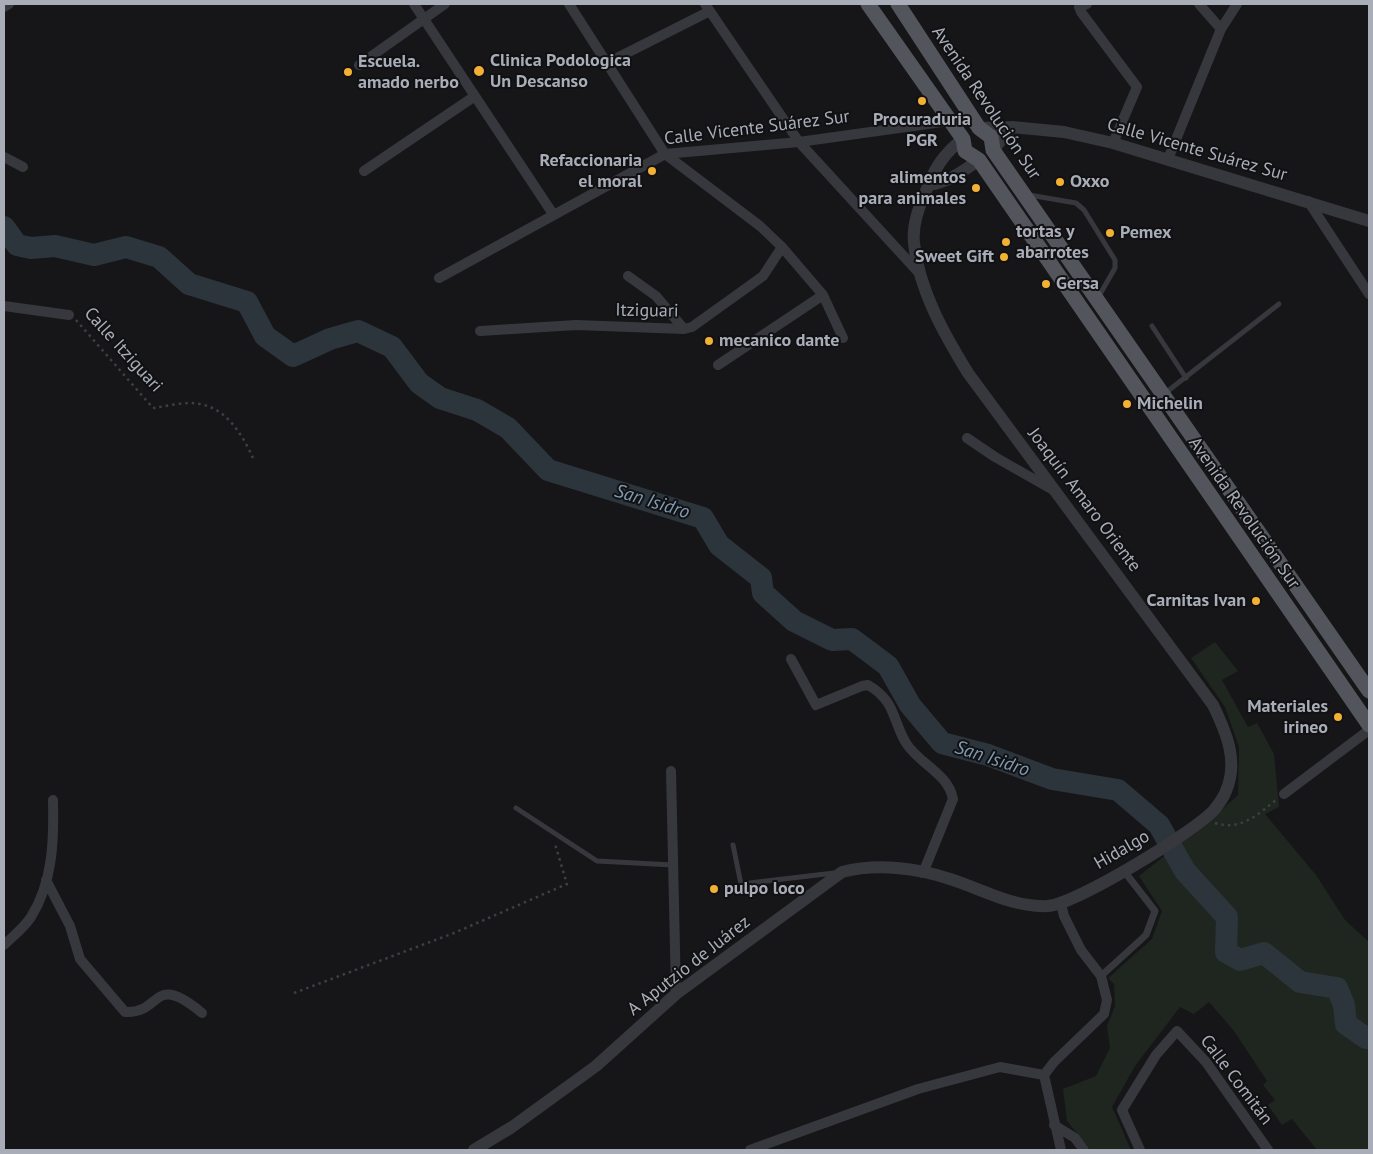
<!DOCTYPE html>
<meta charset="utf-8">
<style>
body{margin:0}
#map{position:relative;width:1373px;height:1154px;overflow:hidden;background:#161618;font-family:"PT Sans",sans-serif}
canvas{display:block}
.frame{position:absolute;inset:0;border:5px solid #a8adb8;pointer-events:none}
</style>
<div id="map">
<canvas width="1373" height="1154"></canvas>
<div class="frame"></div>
</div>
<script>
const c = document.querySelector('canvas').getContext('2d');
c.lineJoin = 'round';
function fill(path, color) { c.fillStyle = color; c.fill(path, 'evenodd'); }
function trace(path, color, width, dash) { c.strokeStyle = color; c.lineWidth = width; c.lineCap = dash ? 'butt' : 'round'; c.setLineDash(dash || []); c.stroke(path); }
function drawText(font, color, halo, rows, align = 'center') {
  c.font = font + ' "PT Sans",sans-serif'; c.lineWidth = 4; c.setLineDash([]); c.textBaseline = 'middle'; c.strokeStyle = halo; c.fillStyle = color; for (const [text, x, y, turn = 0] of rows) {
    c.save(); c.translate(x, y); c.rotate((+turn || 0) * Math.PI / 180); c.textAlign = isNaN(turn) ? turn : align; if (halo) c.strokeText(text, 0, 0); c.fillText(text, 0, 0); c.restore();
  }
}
const green = new Path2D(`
 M 1215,642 L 1238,671 L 1222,680 L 1248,727 L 1257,723 L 1274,754 L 1279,807 L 1265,814 L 1316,875 L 1345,920 L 1369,942 L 1369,1150 L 1317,1150 L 1292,1119 L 1282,1125 L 1268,1105 L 1275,1100 L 1263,1085 L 1267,1081 L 1234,1031 L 1209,1002 L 1194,1014 L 1180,1007 L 1135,1066 L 1112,1107 L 1131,1150 L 1091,1150 L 1067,1121 L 1063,1089 L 1096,1076 L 1110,1048 L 1107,1026 L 1115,1006 L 1114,984 L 1108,978 L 1152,939 L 1162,911 L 1139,876 C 1173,849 1206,824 1238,795 L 1239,747 L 1225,707 L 1191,658 Z`);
const river = new Path2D(`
 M 4,227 L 17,245 L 31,248 L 55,246 L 94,255 L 126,247 L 159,257 L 189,284 L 247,302 L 265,336 L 293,356 L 330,339 L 358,331 L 392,347 L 419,383 L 440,398 L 477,410 L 508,428 L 548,470 L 703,518 L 719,545 L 761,578 L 763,593 L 794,621 L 832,640 L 852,639 L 888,666 L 910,705 L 942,743 L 988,755 L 1052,779 L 1118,790 L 1159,825 L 1185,871 L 1227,917 L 1226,952 L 1240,960 L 1264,953 L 1300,982 L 1337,988 L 1344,1005 L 1346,1024 L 1366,1038 L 1369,1037`);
const path = new Path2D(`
 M 76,320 L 153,408 C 169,406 188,400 204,405 C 228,411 243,436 253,458
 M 1215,823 C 1241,831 1257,815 1276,800
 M 294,993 L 454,933 L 567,884 L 555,844`);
const service = new Path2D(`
 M 1029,195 L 1076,203 L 1084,210 L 1115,260 L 1115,268 L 1099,296
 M 1152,326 L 1186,378
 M 1164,394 L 1279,304
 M 516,808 L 597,861 L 673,865
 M 733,845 L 741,884 L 834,873`);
const pedestrian = new Path2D(`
 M 1101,976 L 1146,935 L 1155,911 L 1124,871`);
const minor = new Path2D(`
 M 414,4 L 553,214
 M 569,4 L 665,154 L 760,226 L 782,247 L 823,295 L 843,338
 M 705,4 L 799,142 L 920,274
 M 1087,4 L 1079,7 L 1081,12 L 1137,87 L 1113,143
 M 1199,4 L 1221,29
 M 4,7 L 9,4
 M 607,63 L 710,11
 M 359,65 L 445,4
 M 4,157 L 23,167
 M 1168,159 L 1221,29 L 1237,4
 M 364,171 L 475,96
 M 1308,201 L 1369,294
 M 628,276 L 656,296 L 684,329
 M 439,278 L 665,154 L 799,142 L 949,121
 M 4,306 L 69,315
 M 480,331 L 576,325 L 684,329 L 692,327 L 763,276 L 782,247
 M 718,365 L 823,295
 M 967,438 L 995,457 L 1053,490
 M 791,659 L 816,705 L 862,686 L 868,685 C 896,701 892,720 906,743 C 919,764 948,773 953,799 L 923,873
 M 671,771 L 676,994
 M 1284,794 L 1369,730
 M 46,880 L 70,926 L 80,959 L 125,1012 C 163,1014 151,971 202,1013
 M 1061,904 L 1064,916 L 1081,950 L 1101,976 L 1107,1000 L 1104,1014 L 1054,1062 L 1044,1075 L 1061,1150
 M 4,945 C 13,936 24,928 31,917 C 53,882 54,840 53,800
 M 1054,1125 L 1075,1138 L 1084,1150
 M 750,1150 L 918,1089 L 1000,1067 L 1044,1075
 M 1140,1150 L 1122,1110 L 1156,1055 L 1177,1031 L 1206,1062 L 1268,1150`);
const tertiary = new Path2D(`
 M 979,128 L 1012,127 L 1064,132 L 1113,143 L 1369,221
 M 993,150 L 1012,127
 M 928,185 C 949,182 962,172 979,160
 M 474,1150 L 512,1127 L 596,1066 L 676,994 L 842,872 C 877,863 917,868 950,879 C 982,889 1013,908 1048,906 C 1076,904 1194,832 1214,810 C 1218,805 1224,797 1226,791 C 1239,761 1226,732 1213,705 L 968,373 C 944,334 919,290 914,243 C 912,226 919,206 926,191 C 934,169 944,153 963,139`);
const primary = new Path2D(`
 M 868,4 L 963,139 L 965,151 L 979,160 L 1369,725
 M 898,4 L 979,128 L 991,137 L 993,150 L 1369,691`);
const markers = [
 [479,71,6,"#f2b134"],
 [348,72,5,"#f2b134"],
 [922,101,5,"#f2b134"],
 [652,171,5,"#f2b134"],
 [1060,182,5,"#f2b134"],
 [976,188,5,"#f2b134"],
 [1110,233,5,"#f2b134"],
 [1006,242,5,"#f2b134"],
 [1004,257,5,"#f2b134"],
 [1046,284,5,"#f2b134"],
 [709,341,5,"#f2b134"],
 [1127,404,5,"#f2b134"],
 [1256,601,5,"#f2b134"],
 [1338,717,5,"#f2b134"],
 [714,889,5,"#f2b134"]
];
const poiNames = [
 ["Clinica Podologica",490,61],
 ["Un Descanso",490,82],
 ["Escuela.",358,62],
 ["amado nerbo",358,83],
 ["Procuraduria",922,120,"center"],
 ["PGR",922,141,"center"],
 ["Refaccionaria",642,161,"right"],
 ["el moral",642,182,"right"],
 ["alimentos",966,178,"right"],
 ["para animales",966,199,"right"],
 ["Oxxo",1070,182],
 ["tortas y",1016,232],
 ["abarrotes",1016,253],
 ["Pemex",1120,233],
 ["Sweet Gift",994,257,"right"],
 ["Gersa",1056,284],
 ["mecanico dante",719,341],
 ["Michelin",1137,404],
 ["Carnitas Ivan",1246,601,"right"],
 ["Materiales",1328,707,"right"],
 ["irineo",1328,728,"right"],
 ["pulpo loco",724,889]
];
const streetNames = [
 ["Avenida Revolución Sur",986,103,56],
 ["Calle Vicente Suárez Sur",757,128,-7],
 ["Calle Vicente Suárez Sur",1197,150,16],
 ["Itziguari",647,311,1],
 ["Calle Itziguari",123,350,48],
 ["Joaquín Amaro Oriente",1084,500,53],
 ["Avenida Revolución Sur",1244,513,55],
 ["Hidalgo",1122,850,-30],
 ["A Aputzio de Juárez",689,966,-38],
 ["Calle Comitán",1236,1080,53]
];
const waterNames = [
 ["San Isidro",652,502,17],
 ["San Isidro",992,759,18]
];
fill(green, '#1e261f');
trace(river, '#2c353c', 22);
trace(path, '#3d3f44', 2.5, [2.5, 4]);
trace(service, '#37383d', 5);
trace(pedestrian, '#37383d', 7);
trace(minor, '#37383d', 10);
trace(tertiary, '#37383d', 12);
trace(primary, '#53555c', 15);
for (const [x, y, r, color] of markers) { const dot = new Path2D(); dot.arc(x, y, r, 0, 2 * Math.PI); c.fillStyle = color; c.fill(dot); trace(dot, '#111113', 2); }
drawText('bold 18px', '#a8adb8', '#111113', poiNames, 'left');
drawText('18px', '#a8adb8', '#111113', streetNames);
drawText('italic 19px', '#7f9bb3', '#111113', waterNames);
</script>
